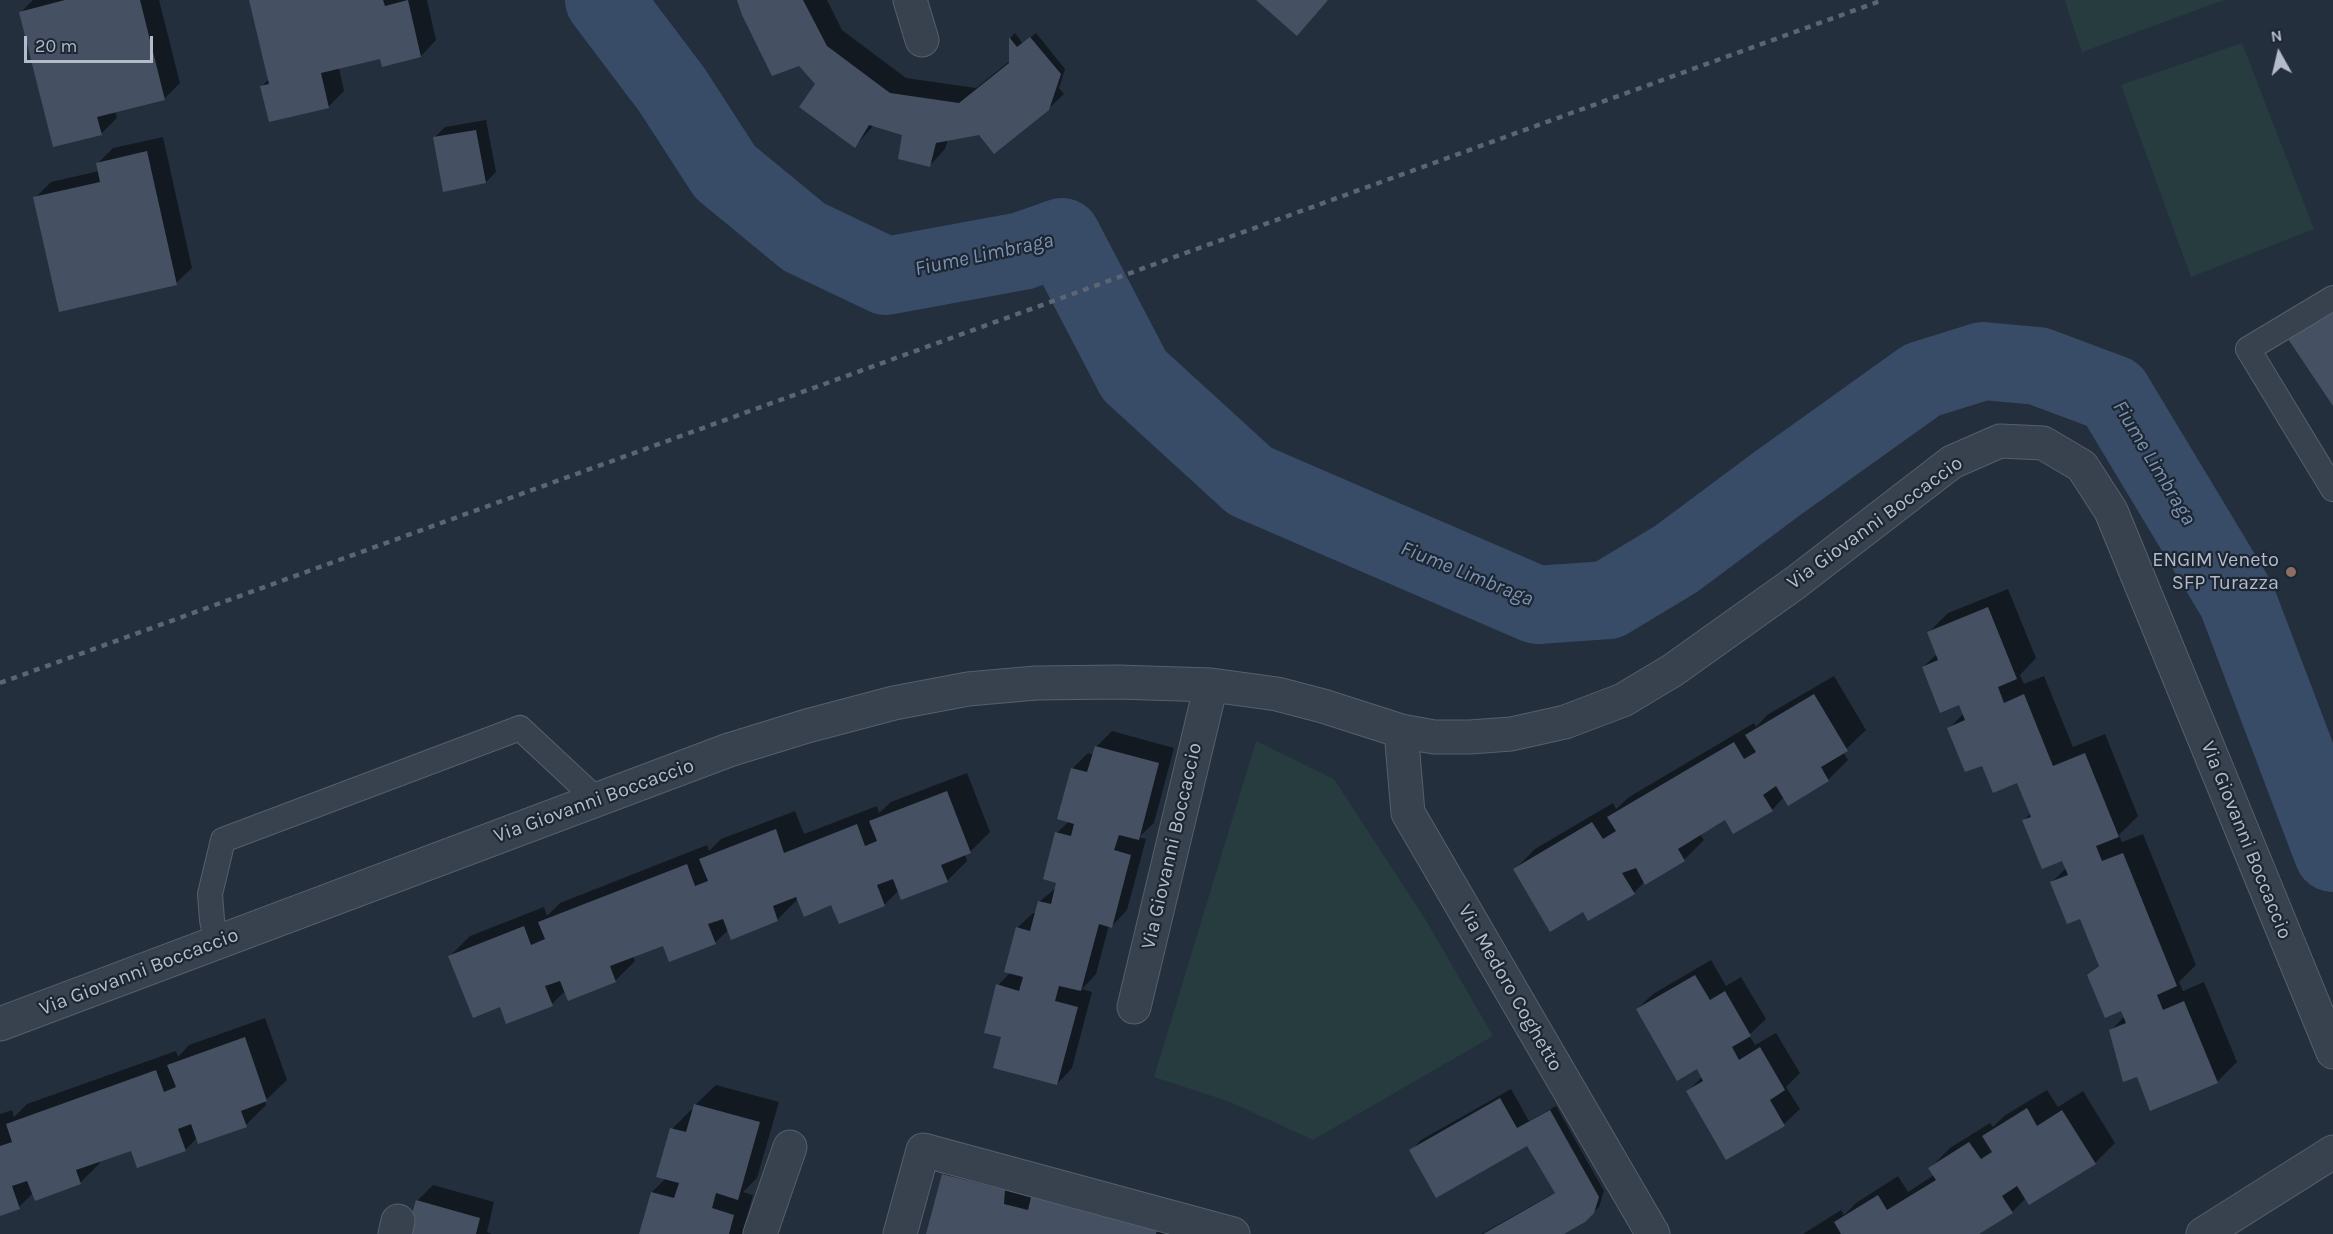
<!DOCTYPE html>
<style>
body{margin:0}
#map{position:relative;width:2333px;height:1234px;overflow:hidden;background:#242f3e;font-family:Karla,sans-serif}
canvas{display:block}
.north{position:absolute;left:2249px;top:24px;width:60px;height:60px;-webkit-text-stroke:4px #1d2633;paint-order:stroke;rotate:352deg;font-size:16px;font-weight:700;line-height:24px;text-align:center;color:#b4bcc9}
.north::after{content:'';display:block;margin:auto;width:21px;height:27px;background:#b4bcc9;clip-path:polygon(50% 0,100% 100%,50% 72%,0 100%)}
.scale{position:absolute;left:24px;top:36px;width:129px;height:27px;box-sizing:border-box;border:3px solid #b4bcc9;border-top:0;padding-left:8px;font-size:18px;line-height:21px;white-space:nowrap;color:#b4bcc9;-webkit-text-stroke:4px #1d2633;paint-order:stroke}
</style>
<div id="map">
<canvas width="2333" height="1234"></canvas>
<div class="north">N</div>
<div class="scale">20 m</div>
</div>
<script>
const c = document.querySelector('canvas').getContext('2d');
c.lineJoin = 'round';
function fill(path, color) { c.fillStyle = color; c.fill(path, 'evenodd'); }
function trace(path, color, width, dash) { c.strokeStyle = color; c.lineWidth = width; c.lineCap = dash ? 'butt' : 'round'; c.setLineDash(dash || []); c.stroke(path); }
function drawText(font, color, halo, rows, align = 'center') {
  c.font = font + ' Karla,sans-serif'; c.lineWidth = 4.5; c.setLineDash([]); c.textBaseline = 'middle'; c.strokeStyle = halo; c.fillStyle = color; for (const [text, x, y, turn = 0] of rows) {
    c.save(); c.translate(x, y); c.rotate((+turn || 0) * Math.PI / 180); c.textAlign = isNaN(turn) ? turn : align; if (halo) c.strokeText(text, 0, 0); c.fillText(text, 0, 0); c.restore();
  }
}
const green = new Path2D(`
 M 2067,0 L 2224,0 L 2082,52 L 2065,1 Z
 M 2242,43 L 2314,229 L 2191,277 L 2121,85 Z
 M 1256,741 L 1334,779 L 1427,922 L 1493,1036 L 1313,1140 L 1230,1102 L 1154,1077 Z`);
const shadow = new Path2D(`
 M 33,0 L 159,0 L 180,83 L 165,98 L 115,111 L 117,118 L 101,134 L 21,12 Z
 M 251,0 L 427,0 L 436,40 L 421,56 L 381,58 L 339,68 L 344,91 L 329,106 L 270,120 L 262,86 L 269,79 Z
 M 738,0 L 827,0 L 842,30 L 906,78 L 976,88 L 1011,60 L 1010,38 L 1015,33 L 1023,44 L 1036,33 L 1065,69 L 1059,88 L 1064,94 L 1048,109 L 979,133 L 948,139 L 945,149 L 930,165 L 904,134 L 874,125 L 855,146 L 816,84 Z
 M 486,120 L 496,172 L 486,182 L 434,138 L 445,127 Z
 M 163,137 L 192,268 L 176,283 L 35,198 L 51,182 L 99,171 L 98,163 L 113,148 Z
 M 2008,589 L 2036,658 L 2020,675 L 2024,684 L 2044,676 L 2073,747 L 2105,734 L 2138,816 L 2119,835 L 2122,842 L 2143,834 L 2196,965 L 2179,982 L 2183,991 L 2204,982 L 2237,1062 L 2217,1082 L 2137,1075 L 2110,1031 L 2125,1016 L 2122,1009 L 2089,975 L 2100,964 L 2081,917 L 2052,882 L 2066,868 L 2063,859 L 2024,820 L 2031,813 L 2018,781 L 1982,764 L 1949,728 L 1964,713 L 1960,703 L 1923,667 L 1937,654 L 1929,632 L 1948,613 Z
 M 1834,676 L 1866,730 L 1843,752 L 1848,760 L 1828,780 L 1784,797 L 1772,810 L 1725,818 L 1700,834 L 1704,840 L 1684,860 L 1645,881 L 1634,893 L 1583,910 L 1515,869 L 1535,849 L 1613,803 L 1616,809 L 1629,797 L 1754,723 L 1756,727 L 1767,715 Z
 M 1112,731 L 1174,748 L 1154,823 L 1139,837 L 1146,839 L 1127,910 L 1112,926 L 1109,925 L 1096,974 L 1082,989 L 1092,992 L 1072,1068 L 1057,1084 L 1003,1036 L 998,985 L 1011,972 L 1017,928 L 1033,913 L 1036,914 L 1039,902 L 1057,887 L 1057,833 L 1069,821 L 1072,769 L 1088,753 L 1094,755 L 1096,747 Z
 M 967,773 L 990,832 L 970,852 L 965,854 L 967,861 L 947,881 L 899,890 L 884,905 L 832,904 L 798,899 L 777,920 L 728,930 L 715,943 L 664,944 L 633,956 L 635,961 L 615,981 L 566,990 L 552,1004 L 501,1005 L 450,956 L 470,936 L 544,907 L 547,916 L 560,903 L 707,845 L 709,851 L 721,839 L 795,811 L 804,834 L 877,806 L 879,813 L 891,802 Z
 M 1711,960 L 1726,986 L 1741,977 L 1766,1019 L 1749,1035 L 1755,1045 L 1776,1033 L 1800,1073 L 1786,1087 L 1800,1109 L 1784,1124 L 1688,1091 L 1703,1076 L 1697,1067 L 1637,1009 L 1653,994 Z
 M 265,1018 L 287,1080 L 265,1101 L 266,1105 L 246,1125 L 198,1137 L 185,1150 L 132,1149 L 99,1161 L 100,1163 L 80,1183 L 33,1193 L 19,1207 L 0,1214 L 0,1114 L 12,1110 L 14,1117 L 27,1104 L 176,1051 L 178,1057 L 189,1045 Z
 M 716,1085 L 779,1102 L 757,1178 L 743,1192 L 753,1195 L 742,1234 L 640,1234 L 652,1192 L 666,1178 L 672,1129 L 692,1109 L 694,1110 L 696,1104 Z
 M 1511,1089 L 1529,1121 L 1556,1106 L 1604,1191 L 1599,1207 L 1584,1221 L 1561,1234 L 1481,1234 L 1556,1192 L 1528,1144 L 1411,1151 L 1421,1140 Z
 M 2047,1090 L 2058,1107 L 2083,1091 L 2115,1143 L 2095,1163 L 2026,1198 L 2012,1212 L 1976,1234 L 1803,1234 L 1841,1210 L 1844,1215 L 1856,1203 L 1898,1176 L 1908,1192 L 1934,1175 L 1930,1168 L 1950,1148 L 1990,1123 L 1993,1127 L 2004,1116 Z
 M 959,1159 L 1185,1234 L 927,1234 L 943,1175 Z
 M 433,1185 L 494,1202 L 487,1232 L 492,1234 L 408,1234 L 417,1201 Z`);
const river = new Path2D(`
 M 604,0 L 672,90 L 725,172 L 804,237 L 886,276 L 1022,251 L 1062,237 L 1134,375 L 1250,481 L 1537,605 L 1608,600 L 1676,559 L 1778,483 L 1922,380 L 1983,361 L 2038,366 L 2113,394 L 2237,600 L 2333,853`);
const building = new Path2D(`
 M 65,0 L 140,0 L 165,100 L 97,117 L 102,135 L 53,147 L 19,12 Z
 M 249,0 L 383,0 L 385,6 L 408,0 L 421,57 L 382,67 L 380,59 L 321,73 L 329,108 L 269,122 L 260,86 L 269,84 Z
 M 737,0 L 803,0 L 827,46 L 890,93 L 959,103 L 1009,63 L 1009,37 L 1017,47 L 1030,37 L 1061,74 L 1049,110 L 994,154 L 979,135 L 936,143 L 930,167 L 898,159 L 902,135 L 869,125 L 855,148 L 799,107 L 815,84 L 799,66 L 772,76 L 742,15 Z
 M 1256,0 L 1328,0 L 1297,36 Z
 M 476,130 L 486,183 L 443,192 L 433,137 Z
 M 147,151 L 177,285 L 59,312 L 33,197 L 100,182 L 96,163 Z
 M 2333,304 L 2333,406 L 2284,333 Z
 M 1988,607 L 2017,679 L 1998,687 L 2004,703 L 2024,694 L 2053,766 L 2085,753 L 2119,837 L 2096,846 L 2102,861 L 2123,853 L 2177,986 L 2157,995 L 2163,1010 L 2184,1001 L 2218,1083 L 2150,1111 L 2137,1077 L 2123,1082 L 2109,1030 L 2126,1023 L 2121,1011 L 2105,1018 L 2087,975 L 2099,966 L 2080,919 L 2067,924 L 2050,882 L 2068,875 L 2062,861 L 2042,869 L 2022,820 L 2031,817 L 2017,783 L 1993,793 L 1982,766 L 1965,772 L 1947,728 L 1965,720 L 1959,705 L 1940,713 L 1922,667 L 1938,660 L 1927,632 Z
 M 1814,694 L 1848,751 L 1821,767 L 1829,781 L 1788,806 L 1776,786 L 1763,795 L 1773,811 L 1733,834 L 1725,820 L 1678,849 L 1685,861 L 1645,885 L 1636,868 L 1622,873 L 1635,894 L 1588,921 L 1583,912 L 1550,932 L 1513,869 L 1592,822 L 1603,839 L 1616,831 L 1607,817 L 1734,742 L 1744,759 L 1756,752 L 1745,735 Z
 M 1095,746 L 1159,763 L 1139,840 L 1119,835 L 1114,850 L 1131,855 L 1112,928 L 1099,924 L 1081,991 L 1059,986 L 1055,1001 L 1078,1007 L 1057,1085 L 993,1068 L 1001,1037 L 984,1033 L 996,984 L 1019,991 L 1023,977 L 1004,972 L 1016,927 L 1030,931 L 1038,901 L 1051,904 L 1056,883 L 1043,879 L 1055,832 L 1071,836 L 1074,824 L 1057,819 L 1071,768 L 1087,772 Z
 M 947,791 L 971,853 L 941,865 L 948,882 L 901,900 L 893,879 L 877,885 L 885,906 L 839,924 L 831,905 L 804,917 L 796,897 L 773,906 L 778,921 L 731,940 L 723,919 L 708,924 L 716,944 L 669,962 L 663,946 L 610,966 L 616,982 L 568,1001 L 560,981 L 545,986 L 553,1006 L 506,1024 L 500,1007 L 473,1018 L 448,956 L 524,926 L 531,945 L 545,939 L 538,922 L 687,864 L 695,886 L 708,881 L 699,859 L 776,829 L 784,853 L 857,824 L 865,846 L 877,841 L 869,821 Z
 M 1695,975 L 1710,1000 L 1725,991 L 1751,1036 L 1732,1047 L 1739,1060 L 1760,1047 L 1785,1090 L 1770,1100 L 1785,1126 L 1726,1160 L 1686,1091 L 1703,1081 L 1697,1069 L 1677,1081 L 1636,1009 Z
 M 245,1037 L 267,1101 L 241,1111 L 247,1127 L 198,1144 L 191,1124 L 178,1129 L 186,1151 L 137,1168 L 131,1151 L 76,1170 L 81,1184 L 35,1201 L 27,1181 L 12,1186 L 20,1209 L 0,1216 L 0,1146 L 12,1142 L 6,1124 L 156,1070 L 164,1092 L 176,1087 L 167,1065 Z
 M 1500,1098 L 1517,1128 L 1550,1110 L 1599,1197 L 1594,1213 L 1585,1222 L 1564,1234 L 1483,1234 L 1555,1193 L 1527,1146 L 1436,1198 L 1409,1150 Z
 M 694,1104 L 760,1122 L 738,1200 L 716,1193 L 712,1208 L 734,1215 L 729,1234 L 639,1234 L 651,1192 L 674,1198 L 679,1183 L 656,1177 L 670,1128 L 686,1132 Z
 M 2027,1108 L 2037,1126 L 2062,1110 L 2096,1164 L 2029,1205 L 2017,1186 L 2002,1196 L 2013,1213 L 1979,1234 L 1841,1234 L 1834,1222 L 1878,1195 L 1887,1210 L 1936,1180 L 1928,1168 L 1969,1142 L 1981,1159 L 1992,1152 L 1982,1136 Z
 M 942,1174 L 1005,1190 L 1004,1204 L 1028,1210 L 1031,1197 L 1157,1231 L 1156,1234 L 926,1234 Z
 M 416,1200 L 480,1218 L 476,1234 L 406,1234 Z`);
const service = new Path2D(`
 M 2333,298 L 2248,349 L 2333,489
 M 217,943 L 212,920 L 210,894 L 223,840 L 520,728 L 596,799`);
const minor = new Path2D(`
 M 910,0 L 922,40
 M 1401,731 L 1408,813 L 1653,1234
 M 1134,1007 L 1211,685
 M 0,1024 L 729,750 L 807,726 L 894,703 L 968,689 L 1036,683 L 1118,682 L 1211,685 L 1277,694 L 1323,706 L 1401,731 L 1434,737 L 1470,737 L 1511,734 L 1565,722 L 1623,700 L 1673,670 L 1795,583 L 1952,462 L 2000,441 L 2043,443 L 2082,466 L 2111,511 L 2333,1052
 M 395,1234 L 398,1221
 M 760,1234 L 790,1147
 M 900,1234 L 923,1150 L 1233,1234
 M 2203,1234 L 2333,1152`);
const rail = new Path2D(`
 M 0,683 L 1883,0`);
const markers = [
 [2291,572,6,"#8d6e63"]
];
const streetNames = [
 ["Via Giovanni Boccaccio",1875,523,-36],
 ["Via Giovanni Boccaccio",594,801,-20],
 ["Via Giovanni Boccaccio",2246,840,68],
 ["Via Giovanni Boccaccio",1172,846,-77],
 ["Via Giovanni Boccaccio",139,972,-21],
 ["Via Medoro Coghetto",1510,988,60]
];
const poiNames = [
 ["ENGIM Veneto",2279,560],
 ["SFP Turazza",2279,583]
];
const waterNames = [
 ["Fiume Limbraga",984,255,-12],
 ["Fiume Limbraga",2154,463,59],
 ["Fiume Limbraga",1467,574,22]
];
fill(green, '#263c3f');
fill(shadow, '#0007');
trace(river, '#394c67', 78);
fill(building, '#455162');
trace(service, '#565f6c', 26);
trace(minor, '#565f6c', 35);
trace(service, '#38414e', 24);
trace(minor, '#38414e', 33);
trace(rail, '#5a6575', 4.5, [6, 6]);
for (const [x, y, r, color] of markers) { const dot = new Path2D(); dot.arc(x, y, r, 0, 2 * Math.PI); c.fillStyle = color; c.fill(dot); trace(dot, '#1d2633', 2); }
drawText('20px', '#b4bcc9', '#1d2633', streetNames);
drawText('20px', '#b4bcc9', '#1d2633', poiNames, 'right');
drawText('italic 21px', '#7c92b1', '#1d2633', waterNames);
</script>
